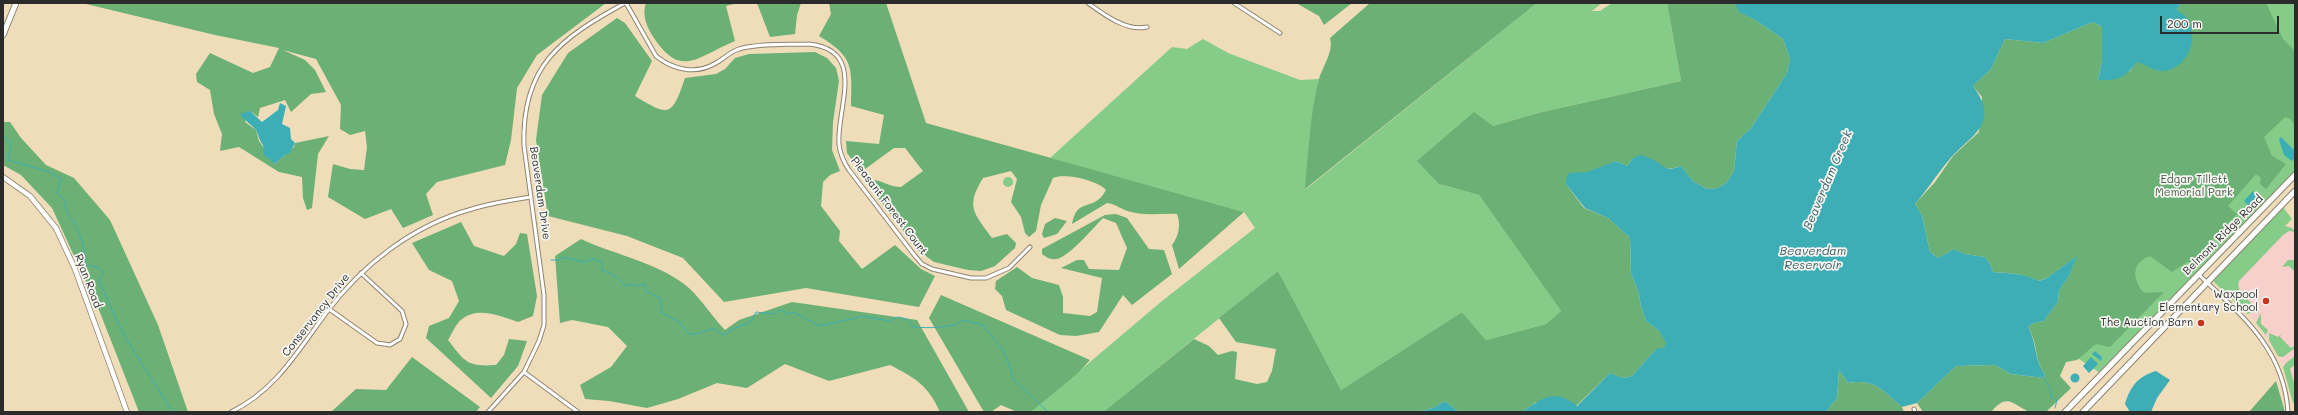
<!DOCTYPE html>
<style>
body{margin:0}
#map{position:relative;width:2298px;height:415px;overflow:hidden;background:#efdcb9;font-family:Mali,sans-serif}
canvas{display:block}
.frame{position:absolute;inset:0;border:4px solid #2b2b2b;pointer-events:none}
.scale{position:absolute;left:2160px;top:16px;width:119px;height:18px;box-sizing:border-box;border:2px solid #2b2b2b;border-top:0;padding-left:5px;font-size:12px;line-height:14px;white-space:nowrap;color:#2b2b2b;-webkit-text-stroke:3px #f6f6f2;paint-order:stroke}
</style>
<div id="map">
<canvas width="2298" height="415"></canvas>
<div class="frame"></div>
<div class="scale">200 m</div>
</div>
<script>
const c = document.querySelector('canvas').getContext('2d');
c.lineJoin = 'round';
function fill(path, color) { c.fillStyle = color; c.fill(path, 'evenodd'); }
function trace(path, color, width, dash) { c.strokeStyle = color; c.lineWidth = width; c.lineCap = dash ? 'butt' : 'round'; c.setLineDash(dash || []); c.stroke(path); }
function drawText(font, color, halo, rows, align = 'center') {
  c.font = font + ' Mali,sans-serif'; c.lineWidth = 3.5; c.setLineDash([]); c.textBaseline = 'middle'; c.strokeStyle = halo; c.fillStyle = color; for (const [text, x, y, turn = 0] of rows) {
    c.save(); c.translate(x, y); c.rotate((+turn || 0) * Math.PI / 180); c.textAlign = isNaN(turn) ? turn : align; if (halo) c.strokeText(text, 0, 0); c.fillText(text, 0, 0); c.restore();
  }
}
const built = new Path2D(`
 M 2281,224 L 2295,227 L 2295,402 L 2288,373 L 2268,340 L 2248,313 L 2229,278 Z`);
const green = new Path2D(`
 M 1537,3 L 1602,3 L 1592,11 L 1600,11 L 1612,3 L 1667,3 L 1681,81 L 1538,113 L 1493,126 L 1439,184 L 1479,195 L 1561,311 L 1546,324 L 1486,340 L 1462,312 L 1341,390 L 1278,271 L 1103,412 L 1031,412 L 1162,301 L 1255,228 L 1244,212 L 1050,158 L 1172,47 L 1187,49 L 1203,39 L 1228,53 L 1300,80 L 1319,79 L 1309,141 L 1306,189 Z
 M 2230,3 L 2295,3 L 2295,177 L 2103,375 L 2061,347 Z
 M1003 182a5 5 0 1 1 10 0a5 5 0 1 1-10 0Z
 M 2282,206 L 2292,219 L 2285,226 L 2292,228 L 2295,232 L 2289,231 L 2283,235 L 2239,281 C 2236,292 2246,297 2253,305 L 2253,312 L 2247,314 L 2211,279 Z
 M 2288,260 L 2295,260 L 2295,272 L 2289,266 L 2282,267 Z
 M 2261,313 L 2261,324 L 2268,330 L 2266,335 L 2256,323 Z
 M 2269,333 L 2278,337 L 2281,334 L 2280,337 L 2291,348 L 2294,346 L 2295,348 L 2283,357 L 2278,356 L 2269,340 Z
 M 2295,356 L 2295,364 L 2290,369 L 2295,386 L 2295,402 L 2293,403 L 2283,367 L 2287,362 Z`);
const forest = new Path2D(`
 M 82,3 L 606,3 L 537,55 L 517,88 L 511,140 L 505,165 L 437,182 L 426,194 L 433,215 L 403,228 L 391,209 L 365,219 L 328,197 L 333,164 L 350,169 L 364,170 L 367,147 L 365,131 L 350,135 L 340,129 L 341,105 L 316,59 L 283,50 L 305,60 L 315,70 L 326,92 L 311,94 L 291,112 L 285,100 L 260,108 L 258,117 L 250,111 L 245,122 L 256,130 L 259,141 L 275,164 L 294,147 L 295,143 L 329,136 L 318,154 L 312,208 L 307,210 L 303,198 L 302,177 L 279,172 L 239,147 L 220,151 L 222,134 L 214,114 L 210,90 L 197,82 L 196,74 L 210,53 L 253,73 L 270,67 L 279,48 L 215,35 Z
 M 738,3 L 726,6 L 735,41 C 696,57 681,80 652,35 C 646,25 642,14 646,3 Z
 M 757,3 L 801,3 L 797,15 L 795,34 L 770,37 Z
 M 829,3 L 886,3 L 926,123 L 1244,212 L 1179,269 L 1172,245 C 1179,236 1181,224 1177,214 C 1162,213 1145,216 1131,212 C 1122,210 1116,204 1107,203 L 1072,224 C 1077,196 1094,213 1106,190 C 1097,180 1064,173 1053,178 L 1041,205 L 1036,231 L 1029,237 L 1025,233 L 1021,217 L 1011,202 L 1017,179 L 1011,171 L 983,178 C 965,207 974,213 992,238 L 1007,234 L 1016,243 L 1015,248 L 995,266 L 981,271 L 968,270 L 934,262 L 919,251 L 869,186 L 872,180 C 882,180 889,187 901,187 L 923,171 L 905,148 L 894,148 L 861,172 L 847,153 L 846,141 L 879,144 L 884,115 L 851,106 C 852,67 854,57 819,36 L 831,14 Z
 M 1296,3 L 1352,3 L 1324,25 L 1319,16 Z
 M 1370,3 L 1537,3 L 1305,189 C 1308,153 1310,114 1319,79 C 1323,66 1334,51 1330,38 Z
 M 1667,3 L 1735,3 L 1740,12 L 1757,21 L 1783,39 L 1790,59 L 1787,73 L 1751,128 L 1737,141 L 1734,171 L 1727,182 L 1718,188 L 1707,189 L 1693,181 L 1681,166 C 1669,171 1662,168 1653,160 L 1633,158 L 1627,166 L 1616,161 L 1565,183 L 1584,208 L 1608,218 L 1630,238 L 1631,273 L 1639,294 L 1641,307 L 1646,321 L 1659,331 L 1667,343 L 1664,349 L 1656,349 L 1632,376 L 1623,378 L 1610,373 L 1576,406 L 1536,402 L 1522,412 L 1459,412 L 1445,401 L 1433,408 L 1419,412 L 1103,412 L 1194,339 L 1209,346 L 1218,355 L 1232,351 L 1237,352 L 1235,379 L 1257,384 L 1267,382 L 1272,371 L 1276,349 L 1236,342 L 1219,318 L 1278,271 L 1341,390 L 1462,312 L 1486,340 L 1546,324 L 1561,311 L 1479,195 L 1439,184 L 1417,161 L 1474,112 L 1493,126 L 1538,113 L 1681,81 Z
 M 2181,3 L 2266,3 L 2283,39 L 2295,51 L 2295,127 L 2291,119 L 2285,117 L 2264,137 L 2272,156 L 2286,164 L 2266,189 L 2260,184 L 2261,178 L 2256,174 L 2228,206 L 2237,214 L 2191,262 L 2187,262 L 2172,272 L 2150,256 C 2131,263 2132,279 2144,293 L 2164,292 L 2110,347 L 2096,344 L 2077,360 L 2066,362 L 2060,376 L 2071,388 L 2046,412 C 2041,412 2034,413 2030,412 C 2014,406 2008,391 1991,412 L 1923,412 L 1917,403 L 1956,366 L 1995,365 L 2011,374 L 2044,378 L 2045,375 C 2034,360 2038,342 2028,327 L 2034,323 L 2044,321 L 2058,302 L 2059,291 L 2069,276 L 2076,257 L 2047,278 L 2038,281 C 2027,274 2007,273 1993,272 L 1991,266 L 1985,257 L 1965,254 L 1954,249 L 1938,258 L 1930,252 L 1922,215 L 1915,204 L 1935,182 L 1953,156 L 1979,132 L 1982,97 L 1973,86 L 1991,69 L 2005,39 L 2043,43 L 2093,22 L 2102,27 L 2102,61 L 2098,80 L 2130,71 L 2137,61 L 2159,71 L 2188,20 L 2177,10 Z
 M 617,18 L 625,23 L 652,61 L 635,96 C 669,117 672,117 685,78 L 716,74 L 725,69 L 735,58 L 749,54 L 815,52 L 827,58 L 836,68 L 839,81 L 833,122 L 832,150 L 840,171 L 830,175 L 823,182 L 821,206 L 840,231 L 839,241 L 862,269 L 895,245 L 921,269 L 935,276 L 919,307 L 806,288 L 724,302 L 683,258 L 627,236 L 548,216 L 536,140 L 542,95 L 568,53 Z
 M 3,122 L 10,122 L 21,138 L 46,165 L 74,178 L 110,220 L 158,325 L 188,412 L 139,412 L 99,310 L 52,208 L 21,175 L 3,165 Z
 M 1116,214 L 1127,218 L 1149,249 L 1164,250 L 1172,274 L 1132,305 L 1123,295 L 1099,332 L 1076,336 L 1060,335 L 1006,310 L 1002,296 L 995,289 L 996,281 L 1017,267 L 1032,278 L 1059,285 L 1063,297 L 1063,313 L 1090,316 L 1097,312 L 1102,278 L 1061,268 L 1077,260 L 1084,260 L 1089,269 L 1119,270 L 1127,248 L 1116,223 L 1103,218 C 1094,227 1067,259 1056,259 C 1050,260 1046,257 1042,254 L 1042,249 L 1105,215 Z
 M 1055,218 L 1067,221 L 1057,234 L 1044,238 L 1042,234 L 1045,224 Z
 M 461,222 L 474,246 L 504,256 L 516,244 L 520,233 L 527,234 L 537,296 L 533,316 L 518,322 C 501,316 478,306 462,319 C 456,323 452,334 448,340 C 465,362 467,367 496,365 L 504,355 L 509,339 L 527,341 L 518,366 L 491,398 L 426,338 L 429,326 L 449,318 L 459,301 L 452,281 L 429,270 L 412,243 Z
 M 581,239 C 613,254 657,263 684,284 C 700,296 711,316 725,330 L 739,320 L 792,302 L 917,320 L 969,412 L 940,412 C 928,385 915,378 890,365 L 829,381 L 785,364 L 747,388 L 717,383 L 678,399 L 647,408 L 609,401 L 585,399 L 580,385 L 611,367 L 627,346 L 608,327 L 572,320 L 560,323 L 555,256 Z
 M 941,295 L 1090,360 L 1078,373 L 1031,412 L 1017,412 L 1001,405 L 991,412 L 984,412 L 929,318 Z
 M 412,357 L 480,407 L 476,412 L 331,412 L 356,389 L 386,390 Z
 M 1839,370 L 1848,383 C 1874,378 1884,391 1902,407 L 1904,412 L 1826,412 L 1837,398 Z
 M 2276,381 L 2285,412 L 2249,412 Z`);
const water = new Path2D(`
 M 1735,3 L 2181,3 L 2177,10 C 2181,13 2187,17 2189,21 C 2199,42 2185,72 2160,71 C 2153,70 2144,64 2137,62 C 2125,78 2118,81 2098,80 L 2102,61 L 2102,27 L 2093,22 L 2043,43 L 2005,39 L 1991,69 L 1973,86 C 2001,124 1972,134 1949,160 C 1937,174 1928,189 1915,204 L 1922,215 L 1930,252 L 1938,258 L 1954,249 L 1965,254 L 1985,257 L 1991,266 L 1993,272 C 2007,273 2027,274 2039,281 L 2047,278 L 2077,256 L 2069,276 L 2059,291 L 2058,302 L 2044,321 L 2034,323 L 2028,327 C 2037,342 2034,360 2045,375 L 2044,378 L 2011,374 L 1995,365 L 1956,366 L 1917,403 L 1902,407 C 1884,391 1874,378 1848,383 L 1839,370 L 1837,398 L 1826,412 L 1522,412 C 1542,398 1555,388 1577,406 L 1610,373 L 1623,378 L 1632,376 L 1656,349 L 1664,348 L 1666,343 L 1659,331 L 1646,321 L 1641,307 L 1639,294 L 1631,273 L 1630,238 L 1608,218 L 1585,208 L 1565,183 L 1569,173 L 1587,172 L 1616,161 L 1627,166 L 1633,158 L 1641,155 C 1645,157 1650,158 1654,160 C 1665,167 1666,172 1681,166 L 1693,181 L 1707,189 L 1718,188 L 1727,182 L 1734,171 L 1737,141 L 1751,128 L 1787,73 L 1790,59 L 1783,39 L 1757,21 L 1739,12 Z
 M 280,103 L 286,106 L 282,124 L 290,128 L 291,139 L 295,143 L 290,153 L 285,155 L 275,164 L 264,155 L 263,145 C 259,140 259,136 256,130 C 251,124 245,121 240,114 L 250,111 L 262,122 L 278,110 Z
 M 2281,137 L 2295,151 L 2295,158 L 2292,161 L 2284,155 L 2279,140 Z
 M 2253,191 L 2259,196 L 2250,207 L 2244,201 Z
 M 2095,351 L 2102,357 L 2101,361 L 2092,354 Z
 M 2091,357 L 2098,364 L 2089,373 L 2083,366 Z
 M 2156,371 L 2170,380 L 2157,398 L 2151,412 L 2130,412 L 2125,404 C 2130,387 2138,376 2156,371 Z
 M2070.5 378a4.5 4.5 0 1 1 9 0a4.5 4.5 0 1 1-9 0Z
 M 1445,401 L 1459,412 L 1419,412 L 1433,408 Z`);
const stream = new Path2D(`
 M 3,135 L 11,144 L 8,160 L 50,172 L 61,179 L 57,193 L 65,200 C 66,218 69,212 76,226 C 82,238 85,251 85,265 L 98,267 L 104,273 L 99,280 L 116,319 L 131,347 L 173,412
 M 551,260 L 559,260 L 562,257 L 583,262 L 594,259 L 602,262 L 602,271 C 610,271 621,280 625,286 L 630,284 L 634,286 L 645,284 L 646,291 L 660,298 L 662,313 L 678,321 L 689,334 C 699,335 706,329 716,329 L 722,335 L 727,334 L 730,330 L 751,322 L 756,312 L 774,314 L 780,310 L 784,311 L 786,315 L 793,312 L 820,326 L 864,316 L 889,321 L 898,317 L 907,319 L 913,327 C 927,328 953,329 963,320 L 983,325 L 1002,349 L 1009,364 L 1013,379 L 1048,412
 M 2044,378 L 2050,388 L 2051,397 L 2057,400 L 2055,408`);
const street = new Path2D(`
 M 626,3 L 656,56 C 673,70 696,75 716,63 C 723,59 730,52 739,49 C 761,43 787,45 809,44 C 868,50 836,109 839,144 C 840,154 843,161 849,170 L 915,256 L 922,264 L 932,269 L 971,278 L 986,278 L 1009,268 L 1030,247
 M 1088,3 C 1103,14 1127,32 1147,27
 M 1234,3 L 1280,33
 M 2198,274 C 2241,315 2284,348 2288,412
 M 329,309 L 377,343 L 390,345 L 400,339 L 406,324 L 402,311 L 361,273
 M 524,372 L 578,412
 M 1914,409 L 1915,412
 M 231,412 C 275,391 298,351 326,313 C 362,265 413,225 472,209 C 491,203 511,200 531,197
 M 488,412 L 524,372 L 539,341 L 544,325 L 544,295 L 524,146 C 521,66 561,38 625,3`);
const secondary = new Path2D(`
 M 3,177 L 30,196 L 56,228 L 75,269 L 127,412`);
const primary = new Path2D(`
 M 3,35 L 16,3
 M 2065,412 L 2295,175
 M 2083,412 L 2295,191`);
const markers = [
 [2266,301,4,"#c8321e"],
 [2201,323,4,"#c8321e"]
];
const parkNames = [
 ["Edgar Tillett",2194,180],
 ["Memorial Park",2194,193]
];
const streetNames = [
 ["Beaverdam Drive",540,193,82],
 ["Pleasant Forest Court",889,206,53],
 ["Belmont Ridge Road",2223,235,-45],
 ["Ryan Road",88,281,69],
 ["Conservancy Drive",316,315,-52]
];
const poiNames = [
 ["Waxpool",2258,295],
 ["Elementary School",2258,308],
 ["The Auction Barn",2193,323]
];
const waterNames = [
 ["Beaverdam Creek",1828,180,-67],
 ["Beaverdam",1813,251],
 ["Reservoir",1813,265]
];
fill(built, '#f7d0cb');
fill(green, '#84cc88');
fill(forest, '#6bb074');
fill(water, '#3daeb5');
trace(stream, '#3daeb5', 1);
trace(street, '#8d8472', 5);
trace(secondary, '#8d8472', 6);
trace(primary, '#8d8472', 7);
trace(street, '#fff', 3);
trace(secondary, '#fff', 4.5);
trace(primary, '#fff', 5);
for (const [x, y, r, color] of markers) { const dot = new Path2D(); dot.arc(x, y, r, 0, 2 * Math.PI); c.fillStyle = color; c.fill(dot); trace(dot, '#f6f6f2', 1.5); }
drawText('11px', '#465b47', '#f6f6f2', parkNames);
drawText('11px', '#2b2b2b', '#f6f6f2', streetNames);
drawText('11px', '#2b2b2b', '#f6f6f2', poiNames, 'right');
drawText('italic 12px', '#325f62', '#f6f6f2', waterNames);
</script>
